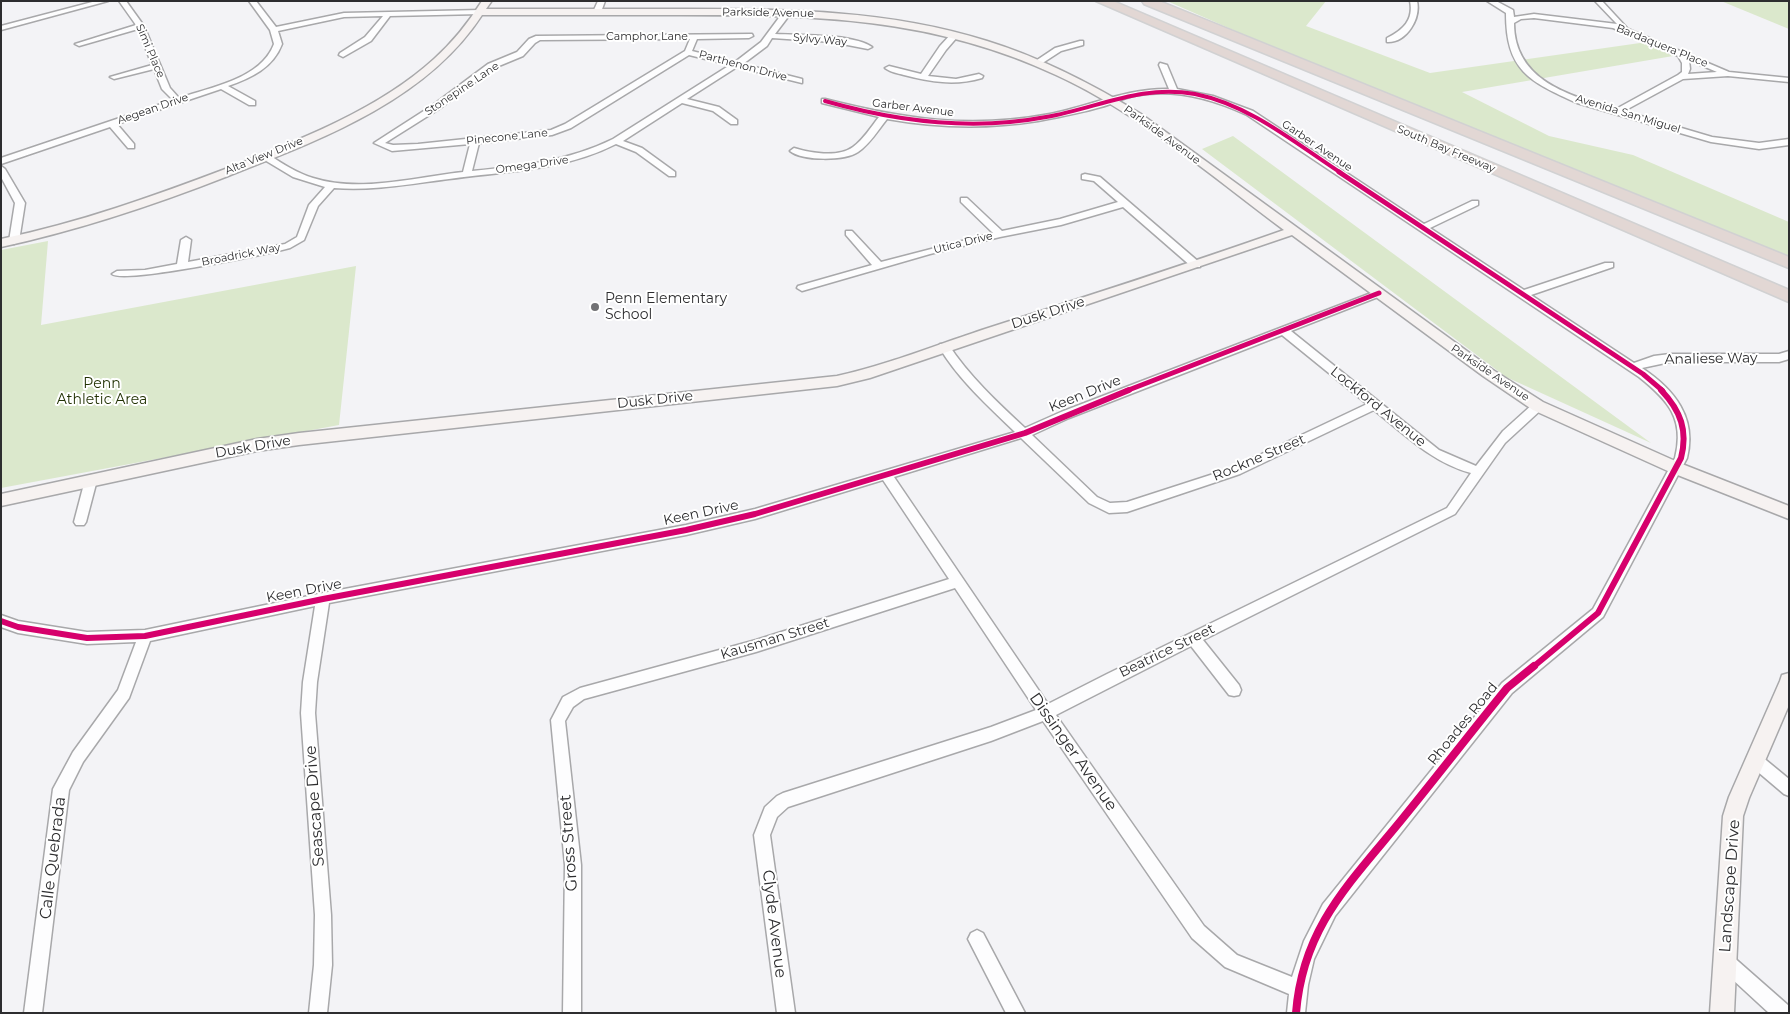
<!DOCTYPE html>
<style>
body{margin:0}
#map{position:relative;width:1790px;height:1014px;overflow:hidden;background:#f3f3f6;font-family:Montserrat,sans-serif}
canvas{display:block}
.frame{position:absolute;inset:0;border:2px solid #2d2d2f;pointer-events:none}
</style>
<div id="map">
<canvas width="1790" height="1014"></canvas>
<div class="frame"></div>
</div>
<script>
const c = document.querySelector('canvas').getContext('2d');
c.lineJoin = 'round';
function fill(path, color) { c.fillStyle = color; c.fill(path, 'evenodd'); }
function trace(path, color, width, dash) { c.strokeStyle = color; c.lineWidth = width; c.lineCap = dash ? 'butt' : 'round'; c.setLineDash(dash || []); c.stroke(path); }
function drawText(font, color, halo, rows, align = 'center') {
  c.font = font + ' Montserrat,sans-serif'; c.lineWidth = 4; c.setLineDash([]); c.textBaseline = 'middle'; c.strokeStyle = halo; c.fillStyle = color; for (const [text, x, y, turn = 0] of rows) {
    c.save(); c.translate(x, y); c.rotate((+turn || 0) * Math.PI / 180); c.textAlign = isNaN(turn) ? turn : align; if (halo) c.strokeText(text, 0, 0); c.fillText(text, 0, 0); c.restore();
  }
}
const green = new Path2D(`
 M 1167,1 L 1326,1 L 1306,26 L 1430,73 L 1647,42 L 1673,56 L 1462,92 L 1549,136 L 1633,155 L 1789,222 L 1789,257 L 1370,90 Z
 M 1721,1 L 1789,1 L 1789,29 Z
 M 1233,136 L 1651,443 L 1506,377 L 1202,149 Z
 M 48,241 L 41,325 L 356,266 L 339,425 L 1,488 L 1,250 Z`);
const street = new Path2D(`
 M 96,1 L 108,1 L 1,30 L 1,26 Z
 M 119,1 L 126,1 L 144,26 L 170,88 L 179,98 C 211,87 261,79 274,44 L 270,30 L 249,1 L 256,1 L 276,27 L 344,13 L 481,10 L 485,12 L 481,14 L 390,16 L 371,41 L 343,57 L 339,55 L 340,53 L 365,37 L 383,16 L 344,17 L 278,31 L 282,44 C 273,68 251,78 228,86 L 255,101 L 255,105 L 249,105 L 221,89 L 117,124 L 134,144 L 134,148 L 128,148 L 110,127 L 1,164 L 1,158 L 173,100 L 162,89 L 154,69 L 114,79 L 110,77 L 152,65 L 138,29 L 79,46 L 75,44 L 136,25 Z
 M 598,1 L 605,1 L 601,12 L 597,14 L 593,12 Z
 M 1410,1 L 1417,1 C 1421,18 1407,43 1387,42 L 1387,38 C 1403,30 1414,20 1410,1 Z
 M 1487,1 L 1496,1 L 1513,10 L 1514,17 L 1534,14 L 1617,24 L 1595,1 L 1602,1 L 1628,29 L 1729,72 L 1789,78 L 1789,82 L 1728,76 L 1683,79 L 1624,111 L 1712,137 L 1759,143 L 1789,139 L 1789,145 L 1759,149 L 1711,142 L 1577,103 C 1529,81 1506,71 1506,13 ZM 1534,18 L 1613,28 L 1678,56 L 1682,63 L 1682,72 L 1678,75 L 1616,109 C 1570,96 1514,81 1514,23 L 1521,19 ZM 1689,60 L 1717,72 L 1688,74 L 1690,69 Z
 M 784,11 L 791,13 L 775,34 C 799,35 854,34 872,47 L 868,49 L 832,42 L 772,38 L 767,46 L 743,64 L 802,79 L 802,83 L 737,67 L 687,99 L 719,107 L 737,120 L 737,124 L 731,124 L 713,111 L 682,103 L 623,141 L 642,148 L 675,172 L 675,176 L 669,176 L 636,152 L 616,144 C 563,171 506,171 449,179 C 410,184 373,191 334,188 L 318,206 L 304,240 L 290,248 C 267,254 123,284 112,274 L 117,271 L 145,270 L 177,264 L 181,240 L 186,237 L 191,240 L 188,262 L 285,244 L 297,237 L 309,205 L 325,187 L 293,177 L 263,159 L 263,155 L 269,155 C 283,164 297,173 313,178 C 361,193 415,177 463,172 L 470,144 L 392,151 L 374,143 L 433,105 L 488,64 L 517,52 L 529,39 L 536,36 L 752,34 L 753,36 L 749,38 L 697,39 L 692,51 L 735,62 L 761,42 ZM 690,39 L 685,51 L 565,124 L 551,130 L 418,144 L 393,145 L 385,143 L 439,109 L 494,68 L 523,56 L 535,43 L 540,40 ZM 689,55 L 730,65 L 613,139 C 568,161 522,166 472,171 L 479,143 L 552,135 L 571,128 Z
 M 952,33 L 959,35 L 946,50 L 928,76 L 956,79 L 979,74 L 983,76 L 982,78 C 955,86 931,82 904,75 C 897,73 890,72 885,68 L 889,66 L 921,74 L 940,46 Z
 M 1080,41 L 1083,41 L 1083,45 L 1061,51 L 1041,64 L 1034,62 L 1055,48 Z
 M 1160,63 L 1167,65 L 1177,89 L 1213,96 L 1253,111 L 1424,224 L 1472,201 L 1478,201 L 1478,205 L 1430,228 L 1524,290 L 1605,263 L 1613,263 L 1613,267 L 1531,295 L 1634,363 L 1654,356 L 1670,354 L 1779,354 L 1789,351 L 1789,359 L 1779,362 L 1670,362 L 1642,368 C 1675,390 1697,418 1687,458 L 1603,617 L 1512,693 L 1335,916 L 1314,959 L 1308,985 L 1305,1013 L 1287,1013 L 1289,994 L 1225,967 L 1192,938 L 1043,721 L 991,741 L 788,807 L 777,817 L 770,835 L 795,1013 L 777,1013 L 754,835 L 765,807 L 777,796 L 783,793 L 991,727 L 1036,710 L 955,588 L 756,652 L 584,699 L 573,707 L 565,721 L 581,865 L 581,1013 L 563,1013 L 565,865 L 551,720 L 563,697 L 580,688 L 756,640 L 949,579 L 883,480 L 755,519 L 686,535 L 329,603 L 317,682 L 315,713 L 331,915 L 332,965 L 327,1013 L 309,1013 L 314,965 L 315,915 L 301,713 L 303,682 L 315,606 L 150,641 L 129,698 L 83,762 L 69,790 L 42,1013 L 24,1013 L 53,789 L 73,752 L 118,690 L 136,642 L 87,644 L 18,633 L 1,627 L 1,615 L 18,621 L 87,632 L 145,630 L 323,593 L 686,525 L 755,509 L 1015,432 C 987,405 959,380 939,347 L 940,344 L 948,344 C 969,376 997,402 1025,428 L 1061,412 L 1379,290 L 1383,291 L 1383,295 L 1291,331 L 1439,450 L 1476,466 L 1503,431 L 1534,403 L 1542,403 L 1544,406 L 1542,409 L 1505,443 L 1455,514 L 1203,640 L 1239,685 L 1241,690 L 1239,695 L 1234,696 L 1229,695 L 1191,646 L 1056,715 L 1204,926 L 1237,955 L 1292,977 L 1304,941 L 1323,904 L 1502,683 L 1593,609 L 1675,458 C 1685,419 1668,400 1639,377 L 1247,115 C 1211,98 1172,88 1133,96 C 1122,99 1112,104 1101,107 C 1080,113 1059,117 1038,121 C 988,129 937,128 887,119 C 878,130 870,144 858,152 C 845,161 802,161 790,151 L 794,148 C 810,153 838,158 853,147 C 863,140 871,127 879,117 L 822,103 L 822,99 L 825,99 C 903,119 970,129 1050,114 C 1090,106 1128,88 1169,89 L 1159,65 ZM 1282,335 L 1367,404 L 1232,468 L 1127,502 L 1110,503 L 1097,497 L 1032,435 L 1069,418 ZM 1374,410 C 1405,435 1433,463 1471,473 L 1447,508 L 1107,674 L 1048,704 L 894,477 L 1021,438 L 1089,503 L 1109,513 L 1127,512 L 1240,474 Z
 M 1,166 L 5,169 L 25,203 L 19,241 L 14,244 L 9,241 L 15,203 L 1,177 Z
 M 1085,174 L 1100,177 L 1200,263 L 1200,267 L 1192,267 L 1123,207 L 1061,225 L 1000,237 L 930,254 L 802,291 L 797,288 L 798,286 L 872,265 L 846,235 L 846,231 L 852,231 L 881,262 L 993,233 L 961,202 L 961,198 L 967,198 L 1002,231 L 1060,219 L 1118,202 L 1094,181 L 1082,179 L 1082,175 Z
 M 91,475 L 95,477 L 97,480 L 86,522 L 84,525 L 76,525 L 74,522 L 85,480 L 87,477 Z
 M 1756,754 L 1761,756 L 1789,779 L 1789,796 L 1784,794 L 1751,766 L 1748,761 L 1751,756 Z
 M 977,930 L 983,933 L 1025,1013 L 1006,1013 L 968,939 L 971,933 Z
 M 1725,952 L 1731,955 L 1789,1006 L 1789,1013 L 1769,1013 L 1719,967 L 1716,961 L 1719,955 Z`);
const secondary = new Path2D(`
 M 482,1 L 491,2 L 486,9 C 553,9 620,9 687,9 C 788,9 890,10 987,41 C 1042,58 1092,84 1141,114 L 1493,370 L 1543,402 L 1682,464 L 1789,506 L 1789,519 L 1670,472 L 1533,410 L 1483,376 L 1292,235 L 870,378 L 837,386 L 299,445 L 257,451 L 1,506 L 1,494 L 257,439 L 299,433 L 837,376 C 887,365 936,345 985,329 C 1085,297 1185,265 1284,230 C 1213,177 1137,112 1056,75 C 932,17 814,15 681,15 C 615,15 548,15 482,15 C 426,101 320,140 228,176 C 154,205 79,230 1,247 L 1,239 C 79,223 154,196 228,168 C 297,141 378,110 434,59 C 453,42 468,23 482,1 Z
 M 1789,673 L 1789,705 L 1749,798 L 1743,816 L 1734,1013 L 1710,1013 L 1723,816 L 1729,797 L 1780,681 L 1782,675 Z`);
const highway = new Path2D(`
 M 1096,1 L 1113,1 L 1789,290 L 1789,302 Z
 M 1142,1 L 1159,1 L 1789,257 L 1789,268 L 1144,4 Z`);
const cyclewayFar3 = new Path2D(`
 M 825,101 C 898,122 972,131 1046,117 C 1098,108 1141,84 1195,94 C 1250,105 1295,143 1341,173`);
const cyclewayFar2 = new Path2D(`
 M 1339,172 L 1643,374 L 1663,391
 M 1126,391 L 1379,293`);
const cyclewayFar1 = new Path2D(`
 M 1,621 L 18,627 L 87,638 L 145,636 L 323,599 L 686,530 L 755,514 L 1025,433 L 1129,390
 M 1533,667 L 1598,613 L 1681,458 C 1688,431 1681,411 1661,390`);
const cycleway = new Path2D(`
 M 1296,1013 C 1303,926 1351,882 1403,818 C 1438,775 1472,731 1507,688 L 1534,666`);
const markers = [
 [595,307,5,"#727275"]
];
const farStreetnames = [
 ["Parkside Avenue",768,13,1],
 ["Camphor Lane",647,37],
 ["Sylvy Way",820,40,5],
 ["Bardaquera Place",1662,46,22],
 ["Simi Place",150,51,67],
 ["Parthenon Drive",743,66,15],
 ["Stonepine Lane",462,89,-34],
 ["Garber Avenue",913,108,7],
 ["Aegean Drive",153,109,-19],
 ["Avenida San Miguel",1628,114,17],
 ["Parkside Avenue",1162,135,36],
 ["Pinecone Lane",507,137,-6],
 ["Garber Avenue",1317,146,34],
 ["South Bay Freeway",1446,149,23],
 ["Alta View Drive",264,156,-22],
 ["Omega Drive",532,165,-8],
 ["Utica Drive",963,243,-14],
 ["Broadrick Way",241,255,-11],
 ["Parkside Avenue",1490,373,34]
];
const poiNames = [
 ["Penn Elementary",605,299],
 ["School",605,315]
];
const streetNames = [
 ["Dusk Drive",1048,313,-18],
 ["Analiese Way",1711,359,-1],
 ["Keen Drive",1085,394,-22],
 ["Dusk Drive",655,400,-6],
 ["Lockford Avenue",1378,407,39],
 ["Dusk Drive",253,447,-10],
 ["Rockne Street",1259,458,-23],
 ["Keen Drive",701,513,-12],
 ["Keen Drive",304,591,-11],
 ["Kausman Street",775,639,-17],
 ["Beatrice Street",1167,651,-26],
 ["Rhoades Road",1463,724,-51]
];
const parkNames = [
 ["Penn",102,384],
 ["Athletic Area",102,400]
];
const nearStreetnames = [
 ["Dissinger Avenue",1073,752,55],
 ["Seascape Drive",315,806,-94],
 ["Gross Street",569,843,-94],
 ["Calle Quebrada",53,858,-83],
 ["Landscape Drive",1730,886,-86],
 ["Clyde Avenue",774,924,83]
];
fill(green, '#dbe8cc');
trace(street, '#a8a8aa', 3);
trace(secondary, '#a8a8aa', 3);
trace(highway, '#d1d1d2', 3);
fill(street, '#fdfdfe');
fill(secondary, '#f6f2f1');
fill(highway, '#e2d7d4');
trace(cyclewayFar3, '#d6006c', 4);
trace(cyclewayFar2, '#d6006c', 5);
trace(cyclewayFar1, '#d6006c', 6);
trace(cycleway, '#d6006c', 8);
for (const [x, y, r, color] of markers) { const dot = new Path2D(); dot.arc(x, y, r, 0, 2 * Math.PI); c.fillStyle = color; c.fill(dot); trace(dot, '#fff', 2); }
drawText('11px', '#2d2d2f', '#fff', farStreetnames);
drawText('14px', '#2d2d2f', '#fff', poiNames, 'left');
drawText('14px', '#2d2d2f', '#fff', streetNames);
drawText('14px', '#223204', '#fff', parkNames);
drawText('16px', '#2d2d2f', '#fff', nearStreetnames);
</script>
